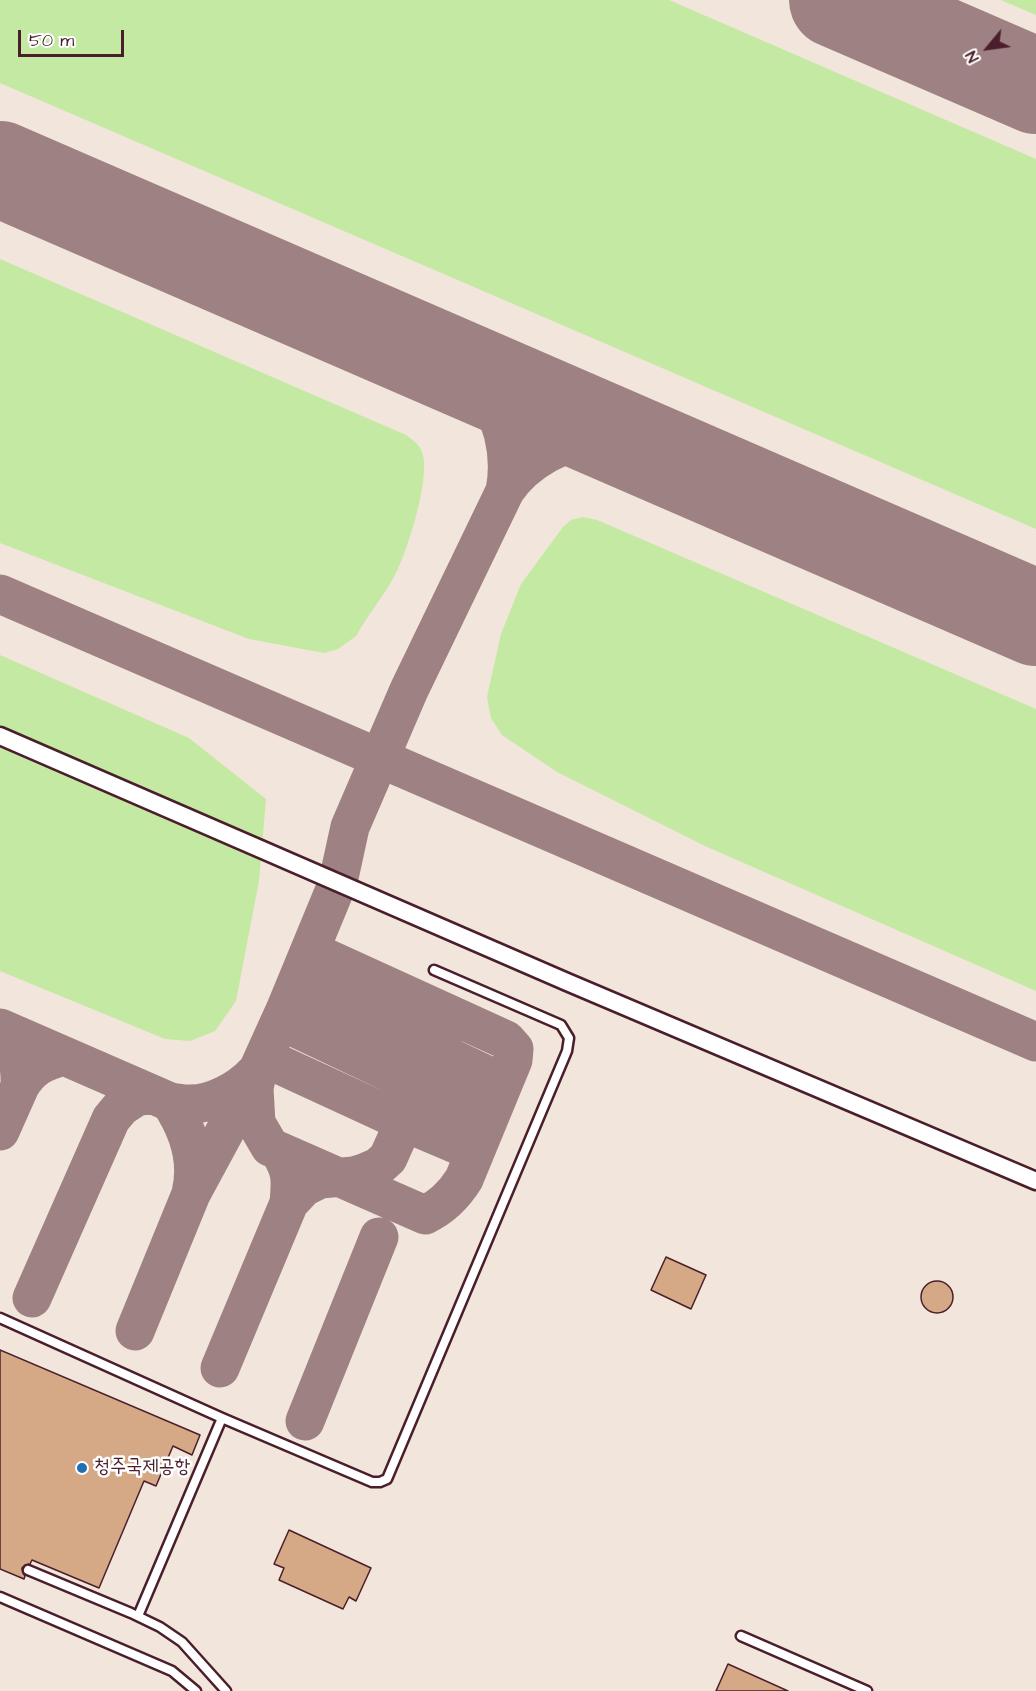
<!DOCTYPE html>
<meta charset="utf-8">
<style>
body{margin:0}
#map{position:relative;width:1036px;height:1691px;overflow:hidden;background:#f2e5db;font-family:"Architects Daughter",sans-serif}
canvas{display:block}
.north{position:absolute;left:958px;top:18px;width:60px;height:60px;-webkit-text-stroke:4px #fff;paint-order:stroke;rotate:241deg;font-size:16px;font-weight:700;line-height:24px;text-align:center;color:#4a1f2b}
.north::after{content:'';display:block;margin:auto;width:21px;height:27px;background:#4a1f2b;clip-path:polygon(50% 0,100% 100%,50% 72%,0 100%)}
.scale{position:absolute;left:18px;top:30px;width:106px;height:27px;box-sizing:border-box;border:3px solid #4a1f2b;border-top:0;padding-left:8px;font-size:18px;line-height:21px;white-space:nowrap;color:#4a1f2b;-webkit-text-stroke:4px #fff;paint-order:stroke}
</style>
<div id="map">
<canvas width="1036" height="1691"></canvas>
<div class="north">N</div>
<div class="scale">50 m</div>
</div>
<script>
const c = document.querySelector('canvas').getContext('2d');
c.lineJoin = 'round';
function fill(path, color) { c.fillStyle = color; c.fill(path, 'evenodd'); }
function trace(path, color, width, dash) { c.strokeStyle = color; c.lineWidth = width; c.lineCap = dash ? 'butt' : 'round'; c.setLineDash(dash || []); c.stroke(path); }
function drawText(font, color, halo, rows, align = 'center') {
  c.font = font + ' "Architects Daughter","Poor Story",sans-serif'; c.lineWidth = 5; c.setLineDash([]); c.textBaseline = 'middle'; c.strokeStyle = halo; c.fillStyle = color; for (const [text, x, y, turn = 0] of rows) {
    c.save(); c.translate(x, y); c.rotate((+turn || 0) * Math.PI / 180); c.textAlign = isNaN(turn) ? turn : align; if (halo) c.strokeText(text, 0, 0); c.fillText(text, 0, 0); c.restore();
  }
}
const green = new Path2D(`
 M 0,0 L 669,0 L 1036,159 L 1036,529 L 0,83 Z
 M 1001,0 L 1036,0 L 1036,15 Z
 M 0,259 L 406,435 C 413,440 419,444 422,452 C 431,476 409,545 398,569 C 387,592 369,613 356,636 L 338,649 L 324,653 L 249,639 L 0,543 Z
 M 583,517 L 597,520 L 1036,709 L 1036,991 L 705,846 L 557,772 L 502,735 L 491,718 L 487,697 L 501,634 L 521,584 L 563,527 L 571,520 Z
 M 0,655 L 189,738 L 266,799 L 259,881 L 236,1001 L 215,1031 L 190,1041 L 165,1039 L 0,971 Z`);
const taxiway = new Path2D(`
 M 452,365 C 460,371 470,377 477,385 C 503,412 512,455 505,491
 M 0,594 L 1036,1042
 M 311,992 L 495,1079 L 500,1090
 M 294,1027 L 478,1114 L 482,1120 L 484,1129
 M 0,1028 L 170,1102 C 176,1103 182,1104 188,1104 C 212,1105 239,1090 255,1073
 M 0,1031 L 7,1031 C 16,1050 21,1065 20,1086 C 31,1067 43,1062 64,1056
 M 276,1063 L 404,1122 L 463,1147 L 469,1152 L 471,1161
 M 257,1074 L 254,1088 L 256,1123 L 270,1147 L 425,1215 C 442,1207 454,1195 464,1179 L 513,1060 L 514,1049 L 506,1040 L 324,957
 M 170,1102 C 188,1129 199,1160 191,1193
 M 0,1131 L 20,1086
 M 279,1151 C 292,1171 291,1180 289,1203 L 304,1187 L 320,1179 L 354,1176 L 364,1173 L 378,1167 L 388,1158 L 447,1026 L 457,1021 L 464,1021
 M 32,1298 L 111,1119 L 121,1107 L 138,1096 L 154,1095
 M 135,1331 L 191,1194 L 257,1072 L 286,1008 L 338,882 L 350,827 L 409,690 L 505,491 C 525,461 565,438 601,439 C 613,440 626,444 638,446
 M 220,1368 L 289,1203
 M 305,1421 L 379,1237`);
const runway = new Path2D(`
 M 837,0 L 1036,86
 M 0,169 L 1036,618`);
const building = new Path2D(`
 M 666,1257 L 706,1275 L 691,1309 L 651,1290 Z
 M921 1297a16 16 0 1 1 32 0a16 16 0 1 1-32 0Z
 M 0,1350 L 200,1435 L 192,1455 L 173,1446 L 156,1486 L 144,1481 L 99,1588 L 32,1560 L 30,1564 L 25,1565 L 22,1568 L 23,1573 L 25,1576 L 24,1579 L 0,1569 Z
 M 289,1530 L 371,1568 L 356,1601 L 349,1597 L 343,1609 L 279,1580 L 284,1568 L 274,1564 Z
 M 728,1664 L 788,1691 L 716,1691 Z`);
const service = new Path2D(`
 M 0,1318 L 222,1418 L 372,1482 L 380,1482 L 387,1479 L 567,1051 L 569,1038 L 561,1025 L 434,970
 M 28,1570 L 131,1613 L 160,1627 L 182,1642 L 226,1691
 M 0,1597 L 172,1671 L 196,1691
 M 138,1616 L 222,1418
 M 741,1636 L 867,1691`);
const minor = new Path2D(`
 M 0,736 L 567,982 L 1036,1181`);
const markers = [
 [82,1468,6,"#1f6fb2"]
];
const poiNames = [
 ["청주국제공항",94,1468]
];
fill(green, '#c4e9a3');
trace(taxiway, '#9e8283', 39);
trace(runway, '#9e8283', 96);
fill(building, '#d5a886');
trace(building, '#4a1f2b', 1.5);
trace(service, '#4a1f2b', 13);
trace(minor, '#4a1f2b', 21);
trace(service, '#fff', 8);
trace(minor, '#fff', 16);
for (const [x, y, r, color] of markers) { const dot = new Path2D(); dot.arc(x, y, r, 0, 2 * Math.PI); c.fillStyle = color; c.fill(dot); trace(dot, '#fff', 2); }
drawText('20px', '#4a1f2b', '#fff', poiNames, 'left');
</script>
